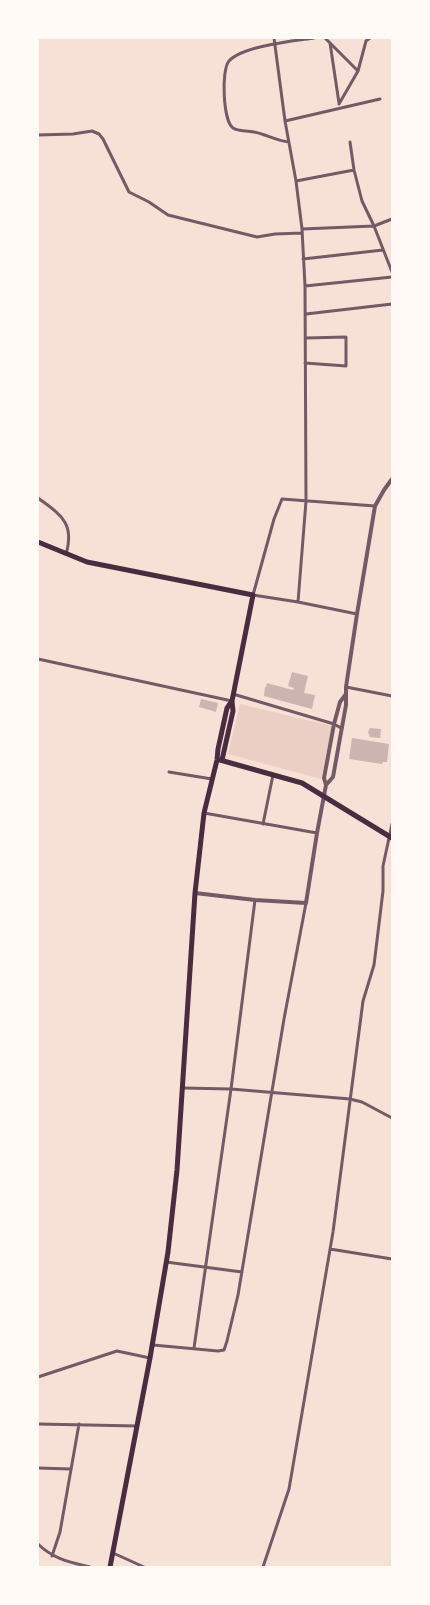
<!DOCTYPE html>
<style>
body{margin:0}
#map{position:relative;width:430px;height:1605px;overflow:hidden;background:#f7e1d7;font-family:Barlow,sans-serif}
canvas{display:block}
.frame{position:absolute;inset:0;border:39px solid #fffaf5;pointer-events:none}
</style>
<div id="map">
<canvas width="430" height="1605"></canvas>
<div class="frame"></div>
</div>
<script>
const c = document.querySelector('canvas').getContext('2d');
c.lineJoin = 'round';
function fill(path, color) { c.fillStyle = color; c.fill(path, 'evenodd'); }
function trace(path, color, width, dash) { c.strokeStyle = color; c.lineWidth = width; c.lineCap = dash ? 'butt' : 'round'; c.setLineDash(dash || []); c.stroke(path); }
const green = new Path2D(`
 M 240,704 L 332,726 L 321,779 L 228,754 Z`);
const building = new Path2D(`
 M 292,672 L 308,676 L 304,693 L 315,695 L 312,709 L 264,696 L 265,687 L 266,687 L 267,683 L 293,690 L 294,688 L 288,686 Z
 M 201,699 L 218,703 L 216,712 L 199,707 Z
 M 370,728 L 381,729 L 380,738 L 370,737 L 368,732 Z
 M 352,738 L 389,744 L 387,762 L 383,762 L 382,764 L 349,759 Z`);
const minor = new Path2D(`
 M 274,38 L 285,121 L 296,181 L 302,229 L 305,286 L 306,501 L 298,602
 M 325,38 L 330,43 L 339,103
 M 330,43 L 358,71
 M 339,104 L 358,71 L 366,41 L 370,38
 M 285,121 L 380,99
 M 38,135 L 73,134 L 92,131 L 99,134 L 103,139 L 129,192 L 149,202 L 168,215 L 257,237 L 275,234 L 302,233
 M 289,142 C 276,141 266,134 254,132 C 247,130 239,132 233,128 C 223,121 221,70 229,61 C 242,46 294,41 314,38
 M 350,142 L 354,170 L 362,201 L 374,226 L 392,272
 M 296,181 L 354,170
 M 302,229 L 374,226 L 392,219
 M 303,259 L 383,250
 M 305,286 L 392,277
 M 306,314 L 392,304
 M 305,363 L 346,366 L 346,337 L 306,338
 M 38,498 C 61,515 75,523 66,554
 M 357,614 L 298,602 L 253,595 L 274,519 L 282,499 L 375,506
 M 38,659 L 232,701
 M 346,687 L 392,696
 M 233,694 L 334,724 L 341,728
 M 169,772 L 212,779
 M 204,813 L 317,833
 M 263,824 L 273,775
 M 183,1088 L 231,1089 L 350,1099 L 362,1102 L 392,1118
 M 330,1249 L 392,1259
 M 166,1262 L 242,1272
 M 153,1345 L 218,1351 L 224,1350 L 227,1341 L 238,1295 L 284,1019 L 306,903
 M 194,1348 L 231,1089 L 255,900
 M 38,1377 L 117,1351 L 150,1358
 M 38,1424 L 137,1426
 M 38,1468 L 71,1469
 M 38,1544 C 53,1559 70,1562 90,1567
 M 113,1553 L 144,1567
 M 52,1556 L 60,1532 L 79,1424
 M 263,1567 L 289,1489 L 333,1232 L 363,1001 L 374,965 L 383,891 L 383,866 L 392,824`);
const tertiary = new Path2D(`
 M 326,785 L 333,777 L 346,705 L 346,687 L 357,614 L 375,506 L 384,490 L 392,479
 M 195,893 L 255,900 L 306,903 L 317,833 L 326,785 L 324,778 L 334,724 L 340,702 L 346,694`);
const primary = new Path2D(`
 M 38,542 L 87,562 L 253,595 L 232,701 L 233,711 L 222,760
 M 220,760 L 302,783 L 392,838
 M 110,1567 L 150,1358 L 168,1252 L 177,1170 L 195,893 L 204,813 L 217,760 L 218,749 L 227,708 L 232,701`);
fill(green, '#ebcfc5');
fill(building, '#ccb4b1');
trace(minor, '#755966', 3);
trace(tertiary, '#755966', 4);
trace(primary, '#4a2c40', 5);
</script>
